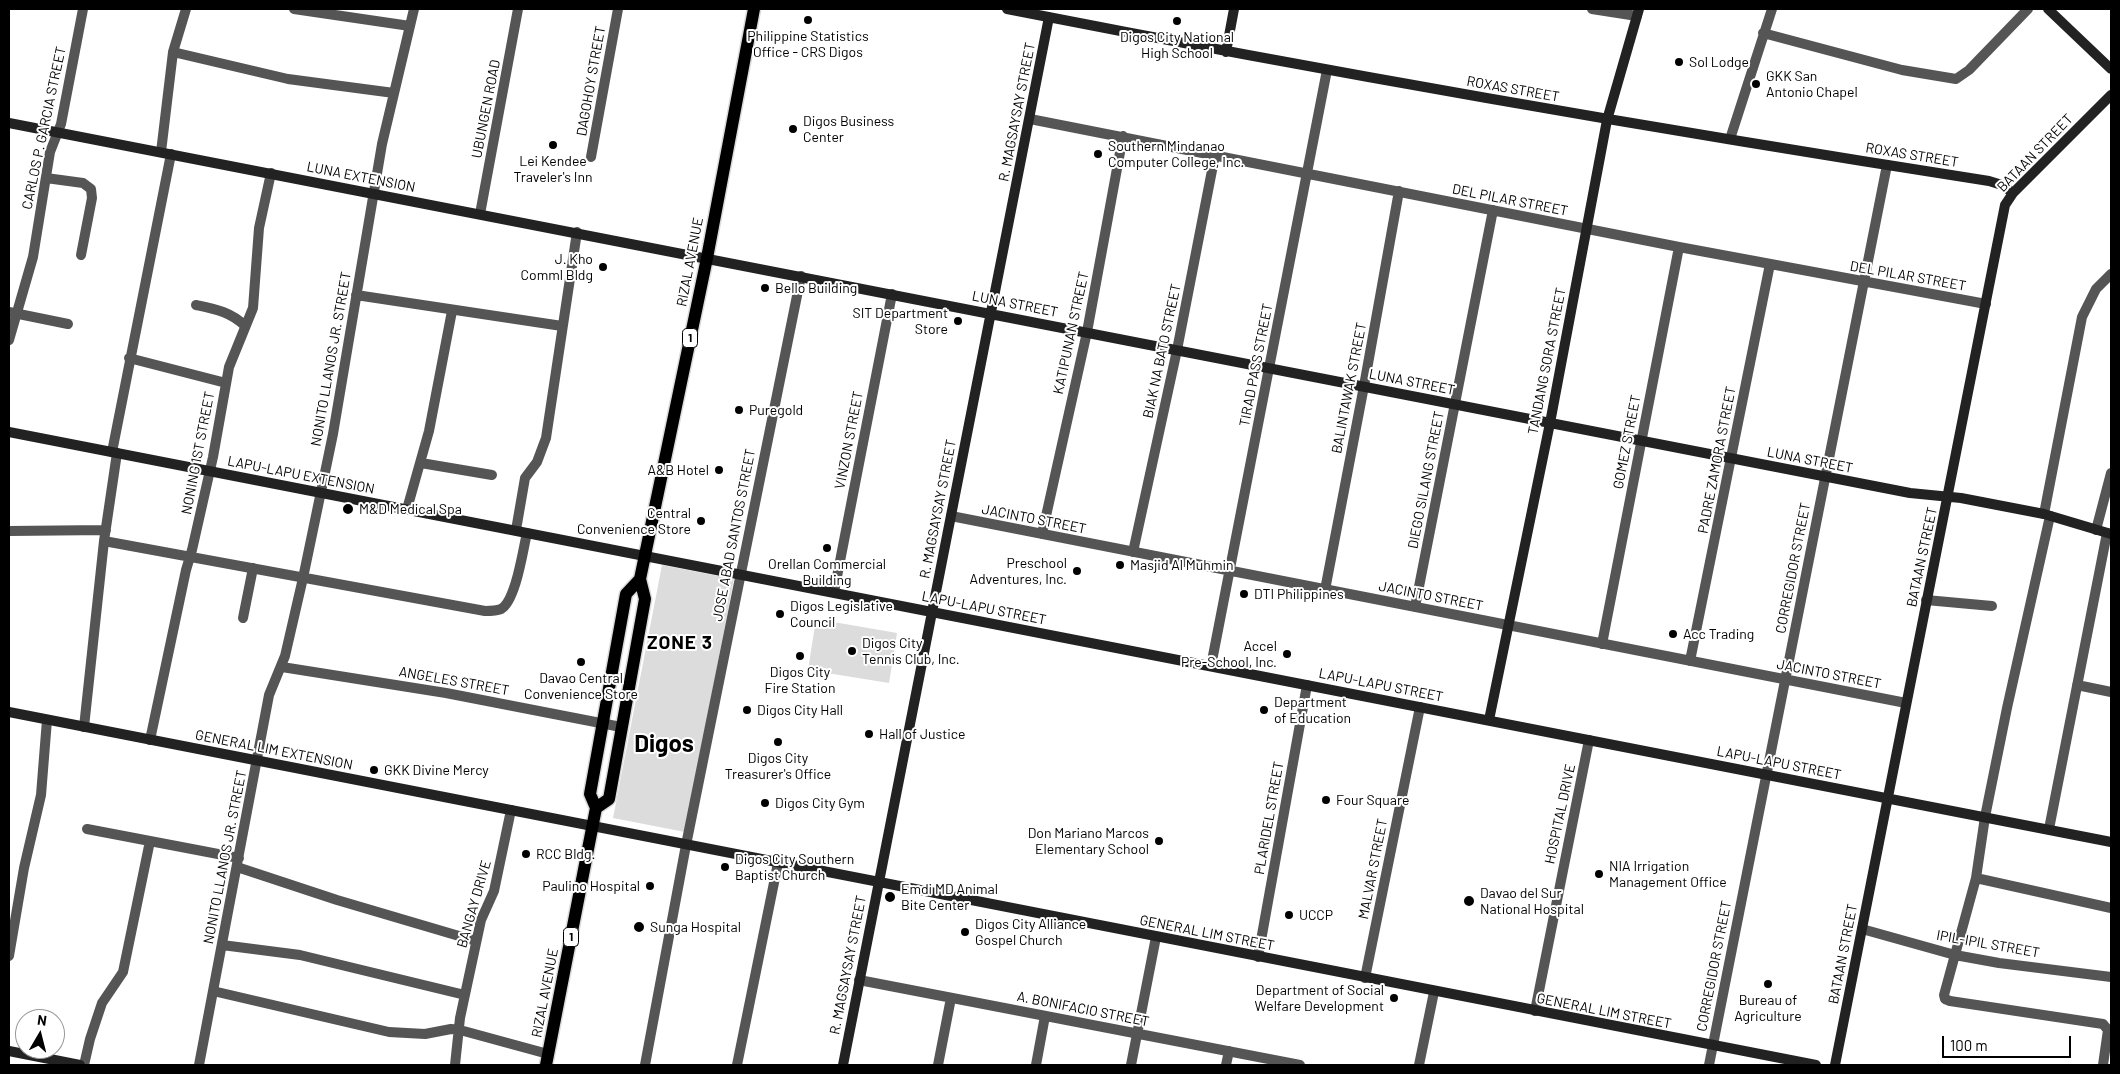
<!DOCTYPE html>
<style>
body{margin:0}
#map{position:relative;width:2120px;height:1074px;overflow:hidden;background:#fff;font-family:Barlow,sans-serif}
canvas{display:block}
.frame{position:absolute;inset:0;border:10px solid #000;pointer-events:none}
.north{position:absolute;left:15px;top:1009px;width:50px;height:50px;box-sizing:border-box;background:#fff;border:1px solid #999;border-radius:50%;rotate:8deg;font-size:14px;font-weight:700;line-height:20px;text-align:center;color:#000}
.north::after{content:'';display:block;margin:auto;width:18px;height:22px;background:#000;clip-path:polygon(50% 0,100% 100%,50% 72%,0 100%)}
.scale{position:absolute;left:1942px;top:1036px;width:129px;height:22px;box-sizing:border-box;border:2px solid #000;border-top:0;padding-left:6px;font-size:15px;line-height:18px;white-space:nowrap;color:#000;-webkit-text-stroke:4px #fff;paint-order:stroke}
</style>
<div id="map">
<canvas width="2120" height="1074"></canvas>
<div class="frame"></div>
<div class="north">N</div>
<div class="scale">100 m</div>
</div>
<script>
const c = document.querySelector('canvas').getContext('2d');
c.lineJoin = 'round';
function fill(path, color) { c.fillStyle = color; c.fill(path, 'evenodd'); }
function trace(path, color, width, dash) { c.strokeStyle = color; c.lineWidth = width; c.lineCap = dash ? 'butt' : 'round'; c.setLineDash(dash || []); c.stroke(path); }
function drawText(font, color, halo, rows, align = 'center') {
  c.font = font + ' Barlow,sans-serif'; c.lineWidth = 4; c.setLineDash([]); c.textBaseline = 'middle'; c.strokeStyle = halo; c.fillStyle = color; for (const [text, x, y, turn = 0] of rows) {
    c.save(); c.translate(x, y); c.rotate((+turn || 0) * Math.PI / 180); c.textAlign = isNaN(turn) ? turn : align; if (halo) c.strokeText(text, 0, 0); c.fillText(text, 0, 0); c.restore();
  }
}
const green = new Path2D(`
 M 662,565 L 734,579 L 685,832 L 613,818 Z
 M 816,619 L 897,633 L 889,683 L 808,670 Z`);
const street = new Path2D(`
 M 294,9 L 410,26
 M 1592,9 L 1637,16
 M 1763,33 L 1902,70 L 1956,79 L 1969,70 L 2028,9
 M 173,52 L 288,79 L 394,93
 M 1030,119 L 1679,247 L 1986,304
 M 1730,139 L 1772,9
 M 161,152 L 173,52 L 186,9
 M 591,157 L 618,9
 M 46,178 L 83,183 L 91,189 L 92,198 L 81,255
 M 480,214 L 518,9
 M 356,295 L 562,326
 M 196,305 C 215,309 231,312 245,326
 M 9,312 L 68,324
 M 9,340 L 33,257 L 50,152 L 61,124 L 83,9
 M 129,358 L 226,383
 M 112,452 L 171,154
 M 421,463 L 492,475
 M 407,509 L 429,431 L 452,311
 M 2044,514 L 2082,317 L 2096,289 L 2111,274
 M 951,516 L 1906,703
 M 2050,516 L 2007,708 L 1985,817 L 1976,878 L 1944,995 L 1945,999 L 1950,1001 L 2103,1024 L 2108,1030 L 2103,1065
 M 516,530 L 525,478 L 537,462 L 546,438 L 577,232
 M 2096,530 L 2111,473
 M 9,531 L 106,530
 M 1042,534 L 1087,332 L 1123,136
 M 104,541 L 485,611 C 490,611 496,611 501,609 C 516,601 523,549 527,533
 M 1133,552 L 1177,350 L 1215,155
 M 1325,590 L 1364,386 L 1399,191
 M 834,592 L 892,294
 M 1926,600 L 1992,606
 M 1415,607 L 1493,210
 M 243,618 L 253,568
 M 1602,644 L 1679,247
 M 1690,661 L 1770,264
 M 1211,666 L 1327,70
 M 282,667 L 446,693 L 621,727
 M 2077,685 L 2111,692
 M 84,727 L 104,541 L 117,453
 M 150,740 L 186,570 L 192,550 L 213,457 L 229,367 L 253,308 L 259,228 L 271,173
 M 87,829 L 239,858
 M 2049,829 L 2107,533
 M 237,867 L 337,900 L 476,941
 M 1976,878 L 2111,908
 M 1862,929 L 1955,955 L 1999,963 L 2111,977
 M 222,945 L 300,955 L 465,995
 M 9,956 L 24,868 L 41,795 L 47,720
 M 1258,957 L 1307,685
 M 1365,978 L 1420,707
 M 859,980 L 1300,1065
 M 213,991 L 389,1032 L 425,1034 L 451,1029 L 460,1030 L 548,1054
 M 1535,1011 L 1589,740
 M 84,1065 L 90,1039 L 102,1003 L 123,972 L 150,841
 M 199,1065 L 269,695 L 285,656 L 303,578 L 333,434 L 382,144 L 414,9
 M 455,1065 L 460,1018 L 481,920 L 494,891 L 511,810
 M 645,1065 L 686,845 L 801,276
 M 737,1065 L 778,863
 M 938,1065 L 951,998
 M 1036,1065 L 1045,1016
 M 1131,1065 L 1156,937
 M 1226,1065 L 1229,1051
 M 1419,1065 L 1434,992
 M 1709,1065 L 1887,165`);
const secondary = new Path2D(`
 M 1007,9 C 1333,73 1661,130 1989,181 L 2002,185 L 2013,193
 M 2048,9 L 2111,69
 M 1226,52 L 1234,9
 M 9,123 L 1910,493 L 1961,498 L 2044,514 L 2111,534
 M 9,432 L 2111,842
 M 9,712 L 1816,1065
 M 1489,720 L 1550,423 L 1607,120 L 1639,9
 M 9,1051 L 80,1065
 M 843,1065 L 1049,17
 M 1835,1065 L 2005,205 L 2013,193 L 2111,95`);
const primary = new Path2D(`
 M 596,808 L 609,799 L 645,599 L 640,579 L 707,258 L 754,9
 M 546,1065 L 596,808 L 590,794 L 626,594 L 640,579`);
const markers = [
 [808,20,5,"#000"],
 [1177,21,5,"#000"],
 [1679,62,5,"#000"],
 [1756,84,5,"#000"],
 [793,129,5,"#000"],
 [553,145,5,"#000"],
 [1098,154,5,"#000"],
 [603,267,5,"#000"],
 [765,288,5,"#000"],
 [958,321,5,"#000"],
 [739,410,5,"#000"],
 [719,470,5,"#000"],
 [348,509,6,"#000"],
 [701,521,5,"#000"],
 [827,548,5,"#000"],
 [1120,565,5,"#000"],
 [1077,571,5,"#000"],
 [1244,594,5,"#000"],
 [780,614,5,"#000"],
 [1673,634,5,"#000"],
 [852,651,5,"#000"],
 [1287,654,5,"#000"],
 [800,656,5,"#000"],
 [581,662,5,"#000"],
 [747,710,5,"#000"],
 [1264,710,5,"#000"],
 [869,734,5,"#000"],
 [778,742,5,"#000"],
 [374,770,5,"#000"],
 [1326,800,5,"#000"],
 [765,803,5,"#000"],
 [1159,841,5,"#000"],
 [526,854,5,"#000"],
 [725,867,5,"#000"],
 [1599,874,5,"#000"],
 [650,886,5,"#000"],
 [890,897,6,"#000"],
 [1469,901,6,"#000"],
 [1289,915,5,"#000"],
 [639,927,6,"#000"],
 [965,932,5,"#000"],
 [1768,984,5,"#000"],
 [1394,998,5,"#000"]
];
const shields = [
 [690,338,15],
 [571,937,15]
];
const shieldNames = [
 ["1",690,338],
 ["1",571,937]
];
const poiNames = [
 ["Philippine Statistics",808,36,"center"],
 ["Office - CRS Digos",808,52,"center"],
 ["Digos City National",1177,37,"center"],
 ["High School",1177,53,"center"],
 ["Sol Lodge",1689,62],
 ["GKK San",1766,76],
 ["Antonio Chapel",1766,92],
 ["Digos Business",803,121],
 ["Center",803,137],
 ["Southern Mindanao",1108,146],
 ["Computer College, Inc.",1108,162],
 ["Lei Kendee",553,161,"center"],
 ["Traveler's Inn",553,177,"center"],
 ["J. Kho",593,259,"right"],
 ["Comml Bldg",593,275,"right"],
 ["Bello Building",775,288],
 ["SIT Department",948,313,"right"],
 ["Store",948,329,"right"],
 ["Puregold",749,410],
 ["A&B Hotel",709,470,"right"],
 ["M&D Medical Spa",359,509],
 ["Central",691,513,"right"],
 ["Convenience Store",691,529,"right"],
 ["Preschool",1067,563,"right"],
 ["Adventures, Inc.",1067,579,"right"],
 ["Orellan Commercial",827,564,"center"],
 ["Building",827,580,"center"],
 ["Masjid Al Muhmin",1130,565],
 ["DTI Philippines",1254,594],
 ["Digos Legislative",790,606],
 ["Council",790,622],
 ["Acc Trading",1683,634],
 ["Digos City",862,643],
 ["Tennis Club, Inc.",862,659],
 ["Accel",1277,646,"right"],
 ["Pre-School, Inc.",1277,662,"right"],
 ["Digos City",800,672,"center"],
 ["Fire Station",800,688,"center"],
 ["Davao Central",581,678,"center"],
 ["Convenience Store",581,694,"center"],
 ["Department",1274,702],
 ["of Education",1274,718],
 ["Digos City Hall",757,710],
 ["Hall of Justice",879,734],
 ["Digos City",778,758,"center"],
 ["Treasurer's Office",778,774,"center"],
 ["GKK Divine Mercy",384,770],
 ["Four Square",1336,800],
 ["Digos City Gym",775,803],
 ["Don Mariano Marcos",1149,833,"right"],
 ["Elementary School",1149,849,"right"],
 ["RCC Bldg.",536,854],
 ["Digos City Southern",735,859],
 ["Baptist Church",735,875],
 ["NIA Irrigation",1609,866],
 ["Management Office",1609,882],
 ["Paulino Hospital",640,886,"right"],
 ["Emdi MD Animal",901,889],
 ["Bite Center",901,905],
 ["Davao del Sur",1480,893],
 ["National Hospital",1480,909],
 ["UCCP",1299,915],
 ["Digos City Alliance",975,924],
 ["Gospel Church",975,940],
 ["Sunga Hospital",650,927],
 ["Department of Social",1384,990,"right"],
 ["Welfare Development",1384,1006,"right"],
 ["Bureau of",1768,1000,"center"],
 ["Agriculture",1768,1016,"center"]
];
const streetNames = [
 ["DAGOHOY STREET",591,81,-80],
 ["ROXAS STREET",1513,89,10],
 ["UBUNGEN ROAD",486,109,-79],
 ["R. MAGSAYSAY STREET",1017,112,-79],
 ["CARLOS P. GARCIA STREET",44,128,-78],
 ["BATAAN STREET",2035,153,-46],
 ["ROXAS STREET",1912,155,9],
 ["LUNA EXTENSION",361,177,11],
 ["DEL PILAR STREET",1510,200,11],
 ["RIZAL AVENUE",690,262,-79],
 ["DEL PILAR STREET",1908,276,10],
 ["LUNA STREET",1015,304,11],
 ["KATIPUNAN STREET",1071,333,-78],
 ["BIAK NA BATO STREET",1162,351,-78],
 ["NONITO LLANOS JR. STREET",331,359,-80],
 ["TANDANG SORA STREET",1547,361,-79],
 ["TIRAD PASS STREET",1256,365,-79],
 ["LUNA STREET",1412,382,11],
 ["BALINTAWAK STREET",1349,388,-79],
 ["VINZON STREET",849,440,-79],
 ["GOMEZ STREET",1627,442,-79],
 ["NONING 1ST STREET",198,453,-79],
 ["PADRE ZAMORA STREET",1717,460,-79],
 ["LUNA STREET",1810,460,11],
 ["LAPU-LAPU EXTENSION",301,475,11],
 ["DIEGO SILANG STREET",1426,480,-79],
 ["R. MAGSAYSAY STREET",938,509,-79],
 ["JACINTO STREET",1034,519,11],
 ["JOSE ABAD SANTOS STREET",734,535,-79],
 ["BATAAN STREET",1922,557,-78],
 ["CORREGIDOR STREET",1793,568,-79],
 ["JACINTO STREET",1431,596,11],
 ["LAPU-LAPU STREET",984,608,11],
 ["JACINTO STREET",1829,674,11],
 ["ANGELES STREET",454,681,10],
 ["LAPU-LAPU STREET",1381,685,11],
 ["GENERAL LIM EXTENSION",274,750,11],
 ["LAPU-LAPU STREET",1779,763,11],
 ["HOSPITAL DRIVE",1560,814,-78],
 ["PLARIDEL STREET",1269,818,-80],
 ["NONITO LLANOS JR. STREET",225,857,-79],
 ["MALVAR STREET",1373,869,-79],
 ["BANGAY DRIVE",474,904,-74],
 ["GENERAL LIM STREET",1207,933,11],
 ["IPIL-IPIL STREET",1988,944,10],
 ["BATAAN STREET",1843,954,-79],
 ["R. MAGSAYSAY STREET",848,965,-79],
 ["CORREGIDOR STREET",1714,966,-79],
 ["RIZAL AVENUE",545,993,-79],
 ["A. BONIFACIO STREET",1083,1009,11],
 ["GENERAL LIM STREET",1604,1011,11]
];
const districtNames = [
 ["ZONE 3",680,643]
];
const townNames = [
 ["Digos",664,744]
];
fill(green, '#dcdcdc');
trace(primary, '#dbdbdb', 15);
trace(street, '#555', 10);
trace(secondary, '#222', 10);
trace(primary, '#000', 12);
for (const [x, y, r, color] of markers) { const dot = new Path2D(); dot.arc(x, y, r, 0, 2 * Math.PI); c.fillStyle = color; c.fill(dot); trace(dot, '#fff', 2); }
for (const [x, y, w] of shields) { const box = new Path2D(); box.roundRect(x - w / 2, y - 9.5, w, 19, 4); c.fillStyle = '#fff'; c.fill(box); trace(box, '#000', 1); }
drawText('bold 12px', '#000', null, shieldNames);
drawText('14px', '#000', '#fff', poiNames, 'left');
drawText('14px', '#000', '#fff', streetNames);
c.letterSpacing = '1px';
drawText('bold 19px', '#000', '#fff', districtNames);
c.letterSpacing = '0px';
drawText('bold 24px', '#000', '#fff', townNames);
</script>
